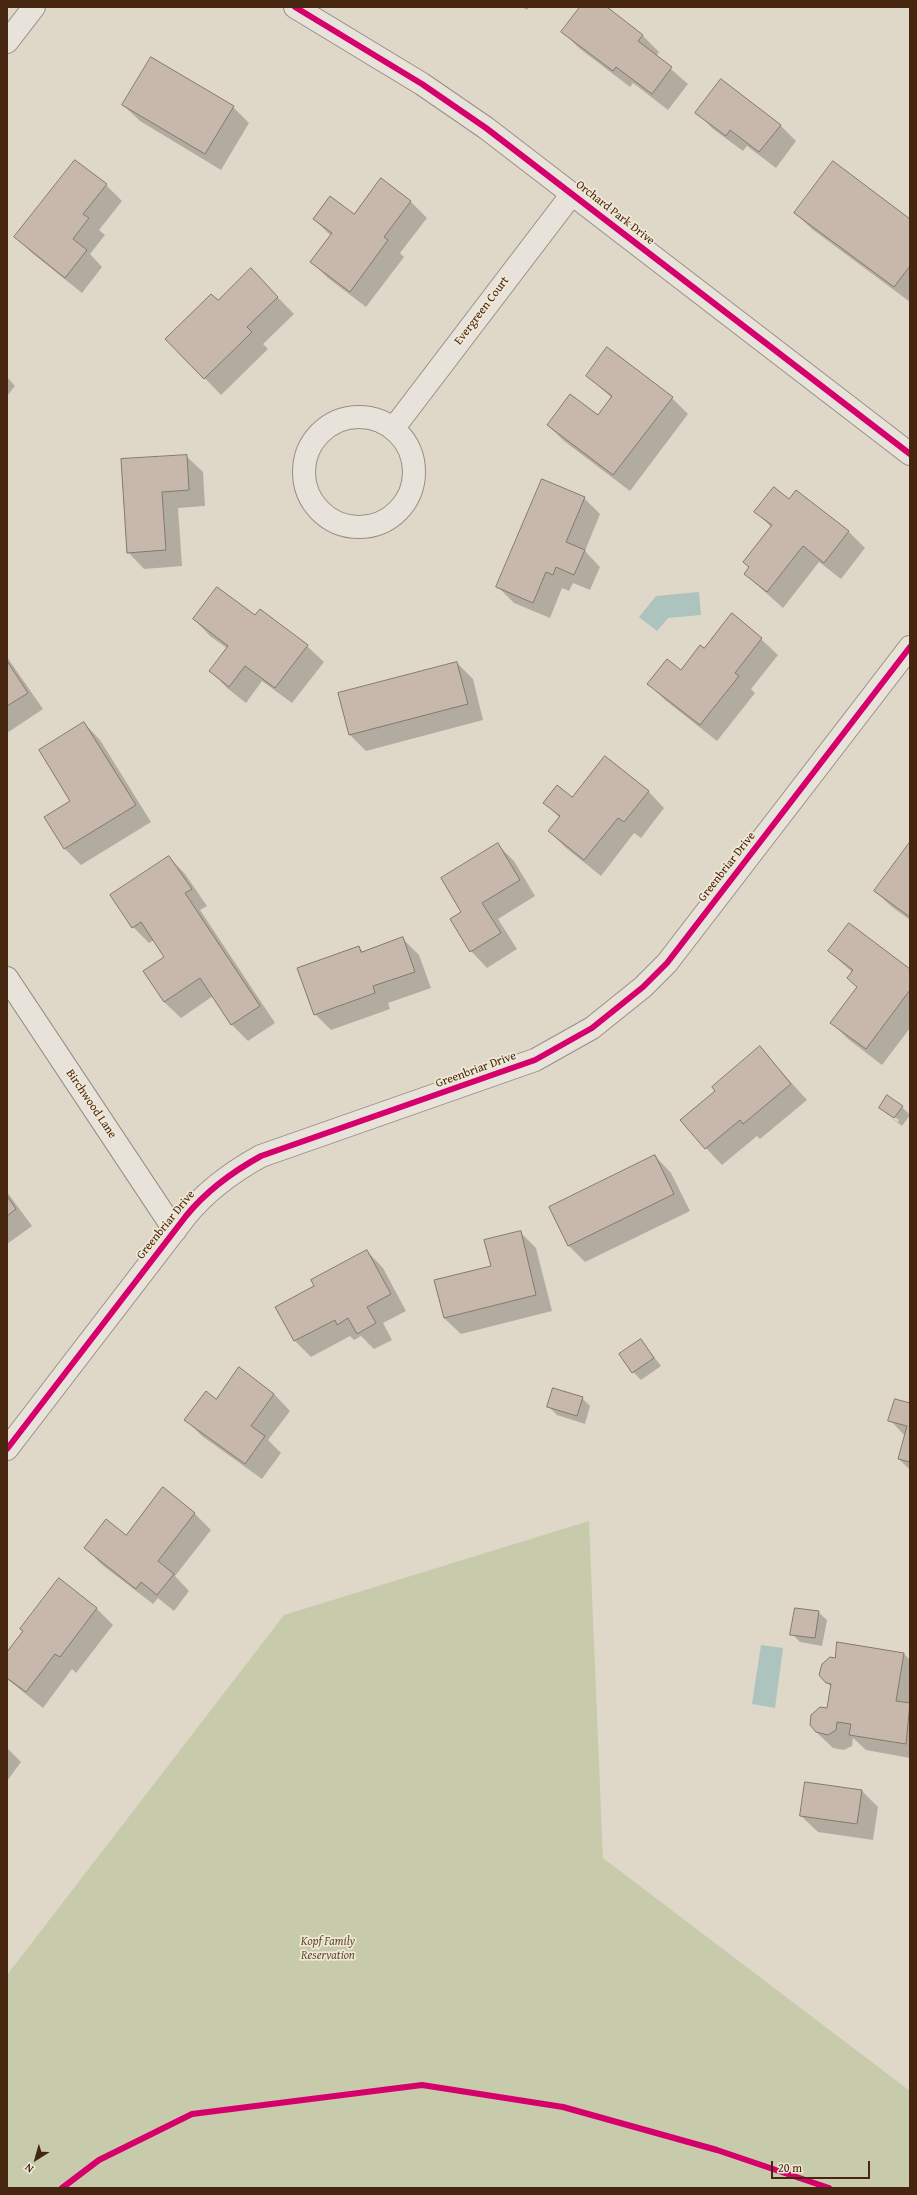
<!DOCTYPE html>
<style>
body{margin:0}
#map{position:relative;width:917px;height:2195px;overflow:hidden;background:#dfd8c9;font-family:"Gentium Book Plus",serif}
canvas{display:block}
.frame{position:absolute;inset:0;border:8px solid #47260f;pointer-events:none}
.north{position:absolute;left:16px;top:2139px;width:40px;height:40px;-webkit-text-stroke:3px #f0e8d6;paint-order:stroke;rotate:217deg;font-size:11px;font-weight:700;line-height:16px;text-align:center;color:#47260f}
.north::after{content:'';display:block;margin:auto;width:14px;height:18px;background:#47260f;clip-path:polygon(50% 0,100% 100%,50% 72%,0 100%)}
.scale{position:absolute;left:771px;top:2161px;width:99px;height:18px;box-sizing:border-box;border:2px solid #47260f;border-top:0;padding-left:5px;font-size:12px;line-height:14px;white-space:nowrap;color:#47260f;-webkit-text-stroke:3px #f0e8d6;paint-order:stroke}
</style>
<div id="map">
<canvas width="917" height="2195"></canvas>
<div class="frame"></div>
<div class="north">N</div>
<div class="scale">20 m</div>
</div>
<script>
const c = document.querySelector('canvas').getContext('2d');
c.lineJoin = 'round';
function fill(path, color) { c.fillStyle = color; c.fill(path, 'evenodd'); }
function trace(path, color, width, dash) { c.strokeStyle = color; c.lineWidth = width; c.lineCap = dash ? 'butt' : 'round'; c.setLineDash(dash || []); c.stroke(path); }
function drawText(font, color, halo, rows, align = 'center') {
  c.font = font + ' "Gentium Book Plus",serif'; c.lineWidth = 3.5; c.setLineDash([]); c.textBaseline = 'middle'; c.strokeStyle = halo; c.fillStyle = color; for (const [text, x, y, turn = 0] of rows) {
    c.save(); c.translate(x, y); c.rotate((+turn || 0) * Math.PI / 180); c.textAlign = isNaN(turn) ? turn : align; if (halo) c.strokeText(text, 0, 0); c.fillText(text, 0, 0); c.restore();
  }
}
const green = new Path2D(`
 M 589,1521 L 603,1858 L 910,2091 L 910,2188 L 7,2188 L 7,1975 L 284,1615 Z`);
const water = new Path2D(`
 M 699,592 L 701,615 L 668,618 L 657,631 L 639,617 L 656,596 Z
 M 761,1645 L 783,1648 L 775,1708 L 752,1704 Z`);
const shadow = new Path2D(`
 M 522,7 L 529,7 L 527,10 Z
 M 582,7 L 605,7 L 643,36 L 659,52 L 656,56 L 688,84 L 668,110 L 633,83 L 630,87 L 579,48 L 563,32 Z
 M 123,105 L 233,107 L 249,123 L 221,170 L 140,121 Z
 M 697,112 L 780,125 L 796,141 L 776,168 L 747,146 L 743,151 L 713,129 Z
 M 106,185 L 122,201 L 99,230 L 105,235 L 90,254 L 102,267 L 82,293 L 32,253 L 16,237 Z
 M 410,201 L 427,218 L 400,253 L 404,257 L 366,307 L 328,278 L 312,262 L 331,236 L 314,219 L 355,215 Z
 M 795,213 L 910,220 L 910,302 L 812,229 Z
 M 251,270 L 294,314 L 263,344 L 268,349 L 221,395 L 167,339 L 218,302 Z
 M 587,376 L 672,398 L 688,414 L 630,491 L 564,441 L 548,425 L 598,416 L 612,398 Z
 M 7,377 L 15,386 L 7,396 Z
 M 186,456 L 203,472 L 205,506 L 178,508 L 182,566 L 144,569 L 128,552 L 122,460 Z
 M 584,498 L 600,514 L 585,551 L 600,567 L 590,590 L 573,583 L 569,591 L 562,588 L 550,618 L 514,603 L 498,587 Z
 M 790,500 L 848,531 L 865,548 L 841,579 L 819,562 L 783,608 L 745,574 L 750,568 L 744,562 L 771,527 L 756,512 Z
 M 260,610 L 307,646 L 324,662 L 292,703 L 262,681 L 246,703 L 227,688 L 211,671 L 228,649 L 210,636 L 194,619 L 255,617 Z
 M 761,639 L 778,655 L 751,689 L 755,693 L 717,741 L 665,700 L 649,684 L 681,671 L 705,650 Z
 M 7,657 L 43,709 L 7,733 Z
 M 457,663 L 473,679 L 483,720 L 366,751 L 350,735 Z
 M 84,723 L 100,740 L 151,822 L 81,865 L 65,849 L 45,817 L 71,801 Z
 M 648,791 L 664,808 L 641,838 L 634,833 L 601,876 L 565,847 L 549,831 L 560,818 L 545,803 L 573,798 Z
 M 910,844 L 910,920 L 892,907 L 875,891 Z
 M 498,845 L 514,861 L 535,896 L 498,919 L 517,949 L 487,968 L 471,951 L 463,913 Z
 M 169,857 L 185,874 L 207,906 L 200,910 L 275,1023 L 248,1041 L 232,1025 L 213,996 L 181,1018 L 164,1002 L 165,957 L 154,940 L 149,943 L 133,927 Z
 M 403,939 L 419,955 L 431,988 L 388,1003 L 390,1009 L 331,1030 L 315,1014 L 359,947 L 363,952 Z
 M 829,951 L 910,970 L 910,1028 L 882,1065 L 848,1039 L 832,1023 L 858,988 L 848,978 L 852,972 Z
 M 760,1048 L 807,1100 L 760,1139 L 757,1136 L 722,1165 L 706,1148 L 717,1091 Z
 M 880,1107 L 902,1107 L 910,1115 L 902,1126 L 888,1115 L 898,1122 L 899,1120 L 888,1113 L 888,1115 Z
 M 655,1156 L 671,1173 L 690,1211 L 585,1262 L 569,1246 L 550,1208 Z
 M 7,1192 L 32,1226 L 7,1244 Z
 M 520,1232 L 536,1248 L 552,1311 L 461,1334 L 444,1318 L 492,1267 Z
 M 367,1251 L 383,1268 L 406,1311 L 383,1323 L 392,1340 L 374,1349 L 361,1336 L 354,1340 L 350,1336 L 311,1357 L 295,1341 L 277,1308 L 315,1287 Z
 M 641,1340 L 661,1366 L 641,1380 L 633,1372 Z
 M 239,1369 L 274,1394 L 290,1411 L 268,1440 L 281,1453 L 262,1479 L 202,1436 L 186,1420 L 216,1400 Z
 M 582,1398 L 590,1406 L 585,1424 L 557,1415 L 549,1407 Z
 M 910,1404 L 910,1470 L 899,1459 L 905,1436 L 890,1420 Z
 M 164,1489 L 195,1514 L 211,1530 L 175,1576 L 189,1591 L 174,1611 L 158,1598 L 153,1604 L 101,1564 L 85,1547 L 126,1537 Z
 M 59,1580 L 97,1609 L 113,1625 L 76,1673 L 72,1669 L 43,1708 L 7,1679 L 7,1653 Z
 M 818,1612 L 827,1620 L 822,1646 L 800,1642 L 792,1634 Z
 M 838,1643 L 904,1654 L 910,1660 L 910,1758 L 866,1750 L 853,1738 L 852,1746 L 844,1750 L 833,1748 L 816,1732 L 828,1710 L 831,1687 L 827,1682 L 836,1659 Z
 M 7,1748 L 21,1762 L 7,1781 Z
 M 862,1791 L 878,1807 L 873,1840 L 818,1832 L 801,1816 Z`);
const building = new Path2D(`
 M 580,7 L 607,7 L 643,35 L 638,41 L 672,67 L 652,94 L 616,67 L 613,71 L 561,32 Z
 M 151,57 L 234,106 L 205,154 L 122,105 Z
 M 721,79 L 781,125 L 759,152 L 730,130 L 726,136 L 695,113 Z
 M 75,160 L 107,184 L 83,214 L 89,218 L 73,239 L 87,250 L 65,278 L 14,237 Z
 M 833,161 L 910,219 L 910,266 L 894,287 L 794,213 Z
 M 381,178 L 411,201 L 384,237 L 388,240 L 350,292 L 310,262 L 332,233 L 313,219 L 330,196 L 354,214 Z
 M 251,268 L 278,297 L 247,327 L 252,332 L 204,379 L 165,339 L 211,294 L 218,300 Z
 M 607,347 L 673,397 L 613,475 L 547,425 L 570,394 L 598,415 L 612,396 L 586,376 Z
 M 187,455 L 189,490 L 162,492 L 166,550 L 127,553 L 121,459 Z
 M 542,479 L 585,497 L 566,542 L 585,550 L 574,575 L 556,567 L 553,575 L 546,572 L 533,603 L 496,587 Z
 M 774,487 L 789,499 L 796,490 L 849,531 L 824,563 L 803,546 L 767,592 L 744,574 L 749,567 L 743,562 L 772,525 L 754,512 Z
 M 217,587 L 255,615 L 260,609 L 308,645 L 275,688 L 245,666 L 229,687 L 209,671 L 228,646 L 193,619 Z
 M 732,613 L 762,638 L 735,673 L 739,676 L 700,725 L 647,684 L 667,659 L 681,670 L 700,645 L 704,648 Z
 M 7,661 L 28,693 L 7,706 Z
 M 457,662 L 468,704 L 349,735 L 338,693 Z
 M 84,722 L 136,805 L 64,849 L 44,817 L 70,801 L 39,750 Z
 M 605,756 L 649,791 L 624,822 L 618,818 L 584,860 L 548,831 L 560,816 L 543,803 L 557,785 L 572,797 Z
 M 910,842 L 910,917 L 874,891 Z
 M 498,843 L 520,880 L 482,903 L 501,933 L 470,952 L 450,919 L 461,912 L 441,878 Z
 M 169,856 L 192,889 L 185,893 L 260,1006 L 231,1025 L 200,978 L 164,1002 L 143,971 L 164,957 L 141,922 L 132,928 L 110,895 Z
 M 849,923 L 910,969 L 910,990 L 866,1049 L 830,1023 L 857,987 L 847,978 L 853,970 L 828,951 Z
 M 403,937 L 415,972 L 373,986 L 375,993 L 314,1015 L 297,968 L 359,946 L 361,952 Z
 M 760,1046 L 791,1084 L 743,1124 L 740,1120 L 705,1149 L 680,1120 L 715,1091 L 712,1087 Z
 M 887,1095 L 903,1106 L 894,1118 L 879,1108 Z
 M 655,1155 L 674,1194 L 568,1246 L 549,1207 Z
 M 7,1196 L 16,1209 L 7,1216 Z
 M 521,1231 L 536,1295 L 444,1318 L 434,1280 L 491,1266 L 484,1240 Z
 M 367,1250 L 391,1294 L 367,1307 L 376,1323 L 357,1334 L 348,1318 L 337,1325 L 335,1320 L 294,1341 L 275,1307 L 314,1286 L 311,1280 Z
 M 641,1339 L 654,1358 L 632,1373 L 619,1354 Z
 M 239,1367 L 274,1394 L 251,1426 L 265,1436 L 245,1464 L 184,1420 L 206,1391 L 216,1399 Z
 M 553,1388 L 583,1397 L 577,1416 L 547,1407 Z
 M 895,1399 L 910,1403 L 910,1462 L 898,1459 L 907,1426 L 888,1421 Z
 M 163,1487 L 195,1513 L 158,1561 L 174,1574 L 157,1595 L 141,1582 L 136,1589 L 84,1548 L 106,1519 L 126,1535 Z
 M 59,1578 L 97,1608 L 60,1657 L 55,1654 L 26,1692 L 7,1678 L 7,1652 L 23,1631 L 20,1629 Z
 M 795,1608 L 819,1611 L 815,1638 L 790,1635 Z
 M 837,1642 L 904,1653 L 896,1701 L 910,1703 L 906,1744 L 849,1735 L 851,1724 L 837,1722 L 836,1730 L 828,1735 L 816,1732 L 810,1725 L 811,1715 L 820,1707 L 827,1708 L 831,1684 L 826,1683 L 819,1675 L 822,1664 L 830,1657 L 835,1658 Z
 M 805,1782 L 862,1790 L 857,1824 L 800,1816 Z`);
const minor = new Path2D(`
 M 295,7 L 422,84 L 486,128 L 910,454
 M 7,42 L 34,7
 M304 472a55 55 0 1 1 110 0a55 55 0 1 1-110 0Z
 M 393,429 L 572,194
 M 7,978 L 175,1231
 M 7,1449 L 186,1216 C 207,1190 232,1172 261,1156 L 535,1060 L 592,1028 L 643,987 L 667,963 L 910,647`);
const cycleway = new Path2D(`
 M 295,7 L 422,84 L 486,128 L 910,454
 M 7,1449 L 186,1216 C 207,1190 232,1172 261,1156 L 535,1060 L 592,1028 L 643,987 L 667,963 L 910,647
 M 62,2188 L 99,2160 L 192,2114 L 422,2085 L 563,2107 L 717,2150 L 829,2188`);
const streetNames = [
 ["Orchard Park Drive",615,213,38],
 ["Evergreen Court",482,311,-53],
 ["Greenbriar Drive",727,867,-52],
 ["Greenbriar Drive",476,1070,-20],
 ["Birchwood Lane",91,1104,56],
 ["Greenbriar Drive",166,1225,-51]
];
const parkNames = [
 ["Kopf Family",328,1942],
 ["Reservation",328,1956]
];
fill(green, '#c7cbac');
fill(water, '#adc3bd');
fill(shadow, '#0003');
fill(building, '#c8b8ac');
trace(building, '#82786d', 1);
trace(minor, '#988f84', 24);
trace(minor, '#e7e3db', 22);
trace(cycleway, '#d6006c', 6);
drawText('12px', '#47260f', '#f0e8d6', streetNames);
drawText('italic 12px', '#624d30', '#f0e8d6', parkNames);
</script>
